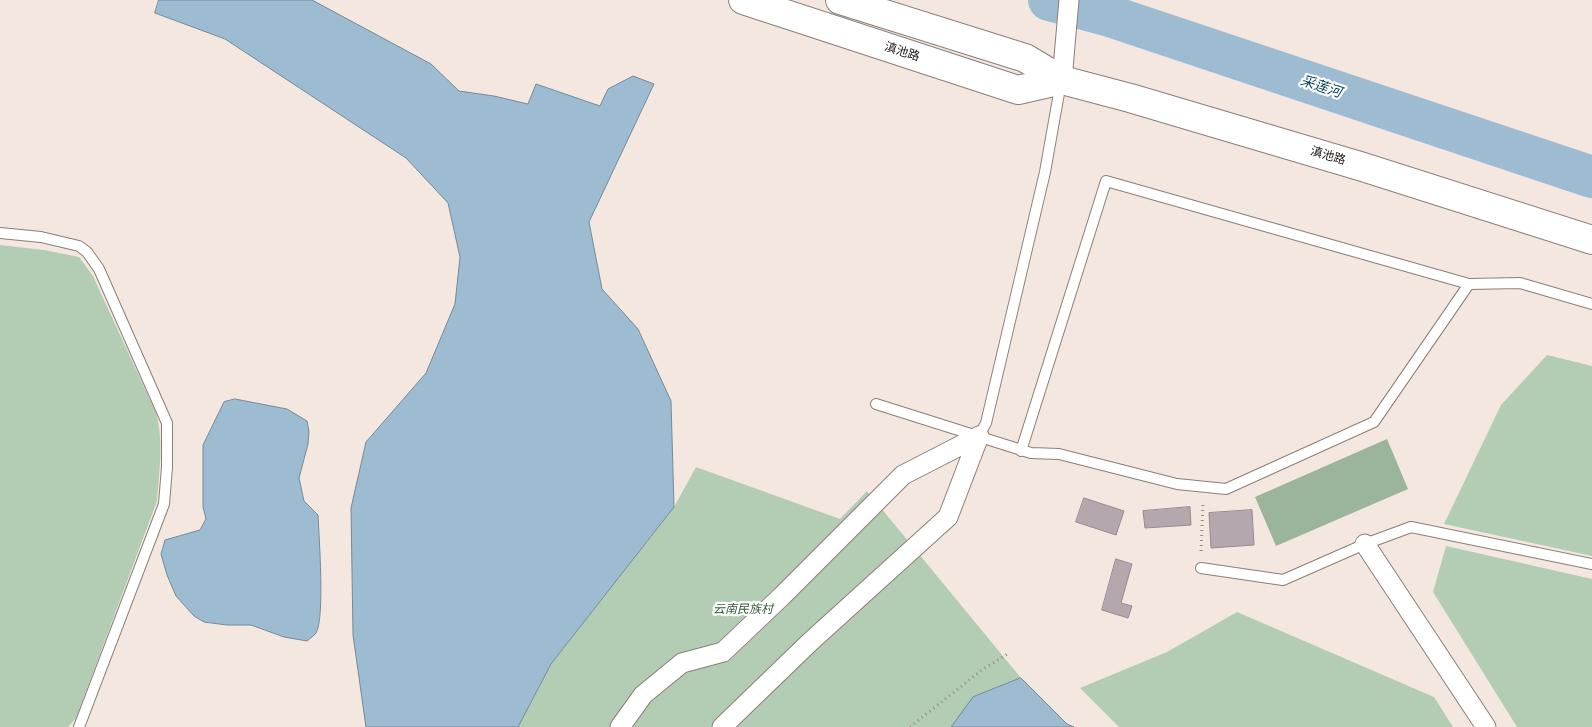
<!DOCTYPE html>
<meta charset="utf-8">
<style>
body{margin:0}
canvas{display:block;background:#f3e7df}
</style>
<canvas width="1592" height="727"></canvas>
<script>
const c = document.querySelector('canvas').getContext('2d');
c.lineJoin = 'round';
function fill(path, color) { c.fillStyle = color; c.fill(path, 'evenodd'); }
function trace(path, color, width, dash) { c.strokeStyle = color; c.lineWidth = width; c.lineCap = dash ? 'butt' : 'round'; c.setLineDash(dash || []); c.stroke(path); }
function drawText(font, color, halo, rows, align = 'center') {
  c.font = font + ' "Noto Serif","Noto Sans SC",serif'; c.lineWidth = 4.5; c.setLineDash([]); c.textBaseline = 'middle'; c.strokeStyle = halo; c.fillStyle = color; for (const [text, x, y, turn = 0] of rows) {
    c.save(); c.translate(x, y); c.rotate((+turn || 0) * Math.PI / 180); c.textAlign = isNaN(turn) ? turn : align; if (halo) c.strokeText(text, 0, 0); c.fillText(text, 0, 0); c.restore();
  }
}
const green = new Path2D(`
 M 0,245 L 44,250 L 79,257 L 93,276 L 156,413 C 164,441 159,473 157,501 L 76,718 L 68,727 L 0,727 Z
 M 1547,355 L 1592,366 L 1592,556 L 1444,524 L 1501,405 Z
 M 696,467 L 840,519 L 867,491 L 1021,678 L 1067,724 L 1074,727 L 518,727 L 551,664 L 674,507 Z
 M 1446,546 L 1592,579 L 1592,727 L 1517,727 L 1433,592 Z
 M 1237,612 L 1434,697 L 1453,727 L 1119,727 L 1080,688 L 1167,652 Z`);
const forest = new Path2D(`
 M 1387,439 L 1408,489 L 1276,546 L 1255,497 Z`);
const water = new Path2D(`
 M 159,0 L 312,0 L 431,64 L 459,91 L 494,96 L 528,104 L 536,84 L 600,106 L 608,89 L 633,76 L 654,84 L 589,222 L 602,289 L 638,329 L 671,401 L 674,507 L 551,664 L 518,727 L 366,727 L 353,635 L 351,508 L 366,442 L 426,373 L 455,304 L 460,257 L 448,203 L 406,158 L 225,39 L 155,13 Z
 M 235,399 L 287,409 L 307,421 L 309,432 L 308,444 L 299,478 L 304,501 L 318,515 C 319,537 325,618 316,633 C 314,636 310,638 307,641 L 284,637 L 251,625 L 227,625 L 204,622 L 194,616 L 176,596 L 167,575 L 161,554 L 165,540 L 200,530 L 206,519 L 203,507 L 203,445 L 224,402 Z
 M 1021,678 L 1067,724 L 1074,727 L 951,727 L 973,697 Z`);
const river = new Path2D(`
 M 1049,0 L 1110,16 L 1592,177`);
const building = new Path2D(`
 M 1084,498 L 1124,511 L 1116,535 L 1076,522 Z
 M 1190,507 L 1191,525 L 1145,528 L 1143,511 Z
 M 1252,510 L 1254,545 L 1211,548 L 1209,513 Z
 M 1116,559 L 1132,564 L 1121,603 L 1132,606 L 1128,618 L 1102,610 Z`);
const path = new Path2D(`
 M 1201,551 L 1203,503
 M 910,727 L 982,670 L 1009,653`);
const lane = new Path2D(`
 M 0,233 L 41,237 L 79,246 L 87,252 L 99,269 L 167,423 L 167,467 L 164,504 L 79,727
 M 876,404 L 1031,453 L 1059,454 L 1177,484 L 1226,489 L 1374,422 L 1469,284 L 1520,283 L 1592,304
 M 979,436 L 986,423 L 1045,172 L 1061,82
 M 1021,451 L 1106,181 L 1469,284
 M 1201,568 L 1283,580 L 1365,544 L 1411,527 L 1592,564`);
const street = new Path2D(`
 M 1062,80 L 1069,0
 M 1365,544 L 1486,727
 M 620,727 L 643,695 L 682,663 L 723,652 L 782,596 L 903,475 L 979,436
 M 722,727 L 810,642 L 948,517 L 979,436`);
const secondary = new Path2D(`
 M 743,0 L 1018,90 L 1062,80
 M 840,0 L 1025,58 L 1062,80 L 1130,98 L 1363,167 L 1592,240`);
const streetNames = [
 ["滇池路",902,52,18],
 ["滇池路",1328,156,16]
];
const parkNames = [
 ["云南民族村",743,610]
];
const waterNames = [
 ["采莲河",1321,87,18]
];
fill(green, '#b3cdb4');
fill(forest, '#9bb49c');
fill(water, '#9dbcd1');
trace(water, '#758a98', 1);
trace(river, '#9dbcd1', 42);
fill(building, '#b4a8ae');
trace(building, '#968a90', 1);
trace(lane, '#8a7f78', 12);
trace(street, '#8a7f78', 21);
trace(secondary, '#8a7f78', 30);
trace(path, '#928a84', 3, [1, 4]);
trace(lane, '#fff', 10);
trace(street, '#fff', 19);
trace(secondary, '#fff', 28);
drawText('12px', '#191513', '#fff', streetNames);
drawText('italic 12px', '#315935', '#fff', parkNames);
drawText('italic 14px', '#003c59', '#fff', waterNames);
</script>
